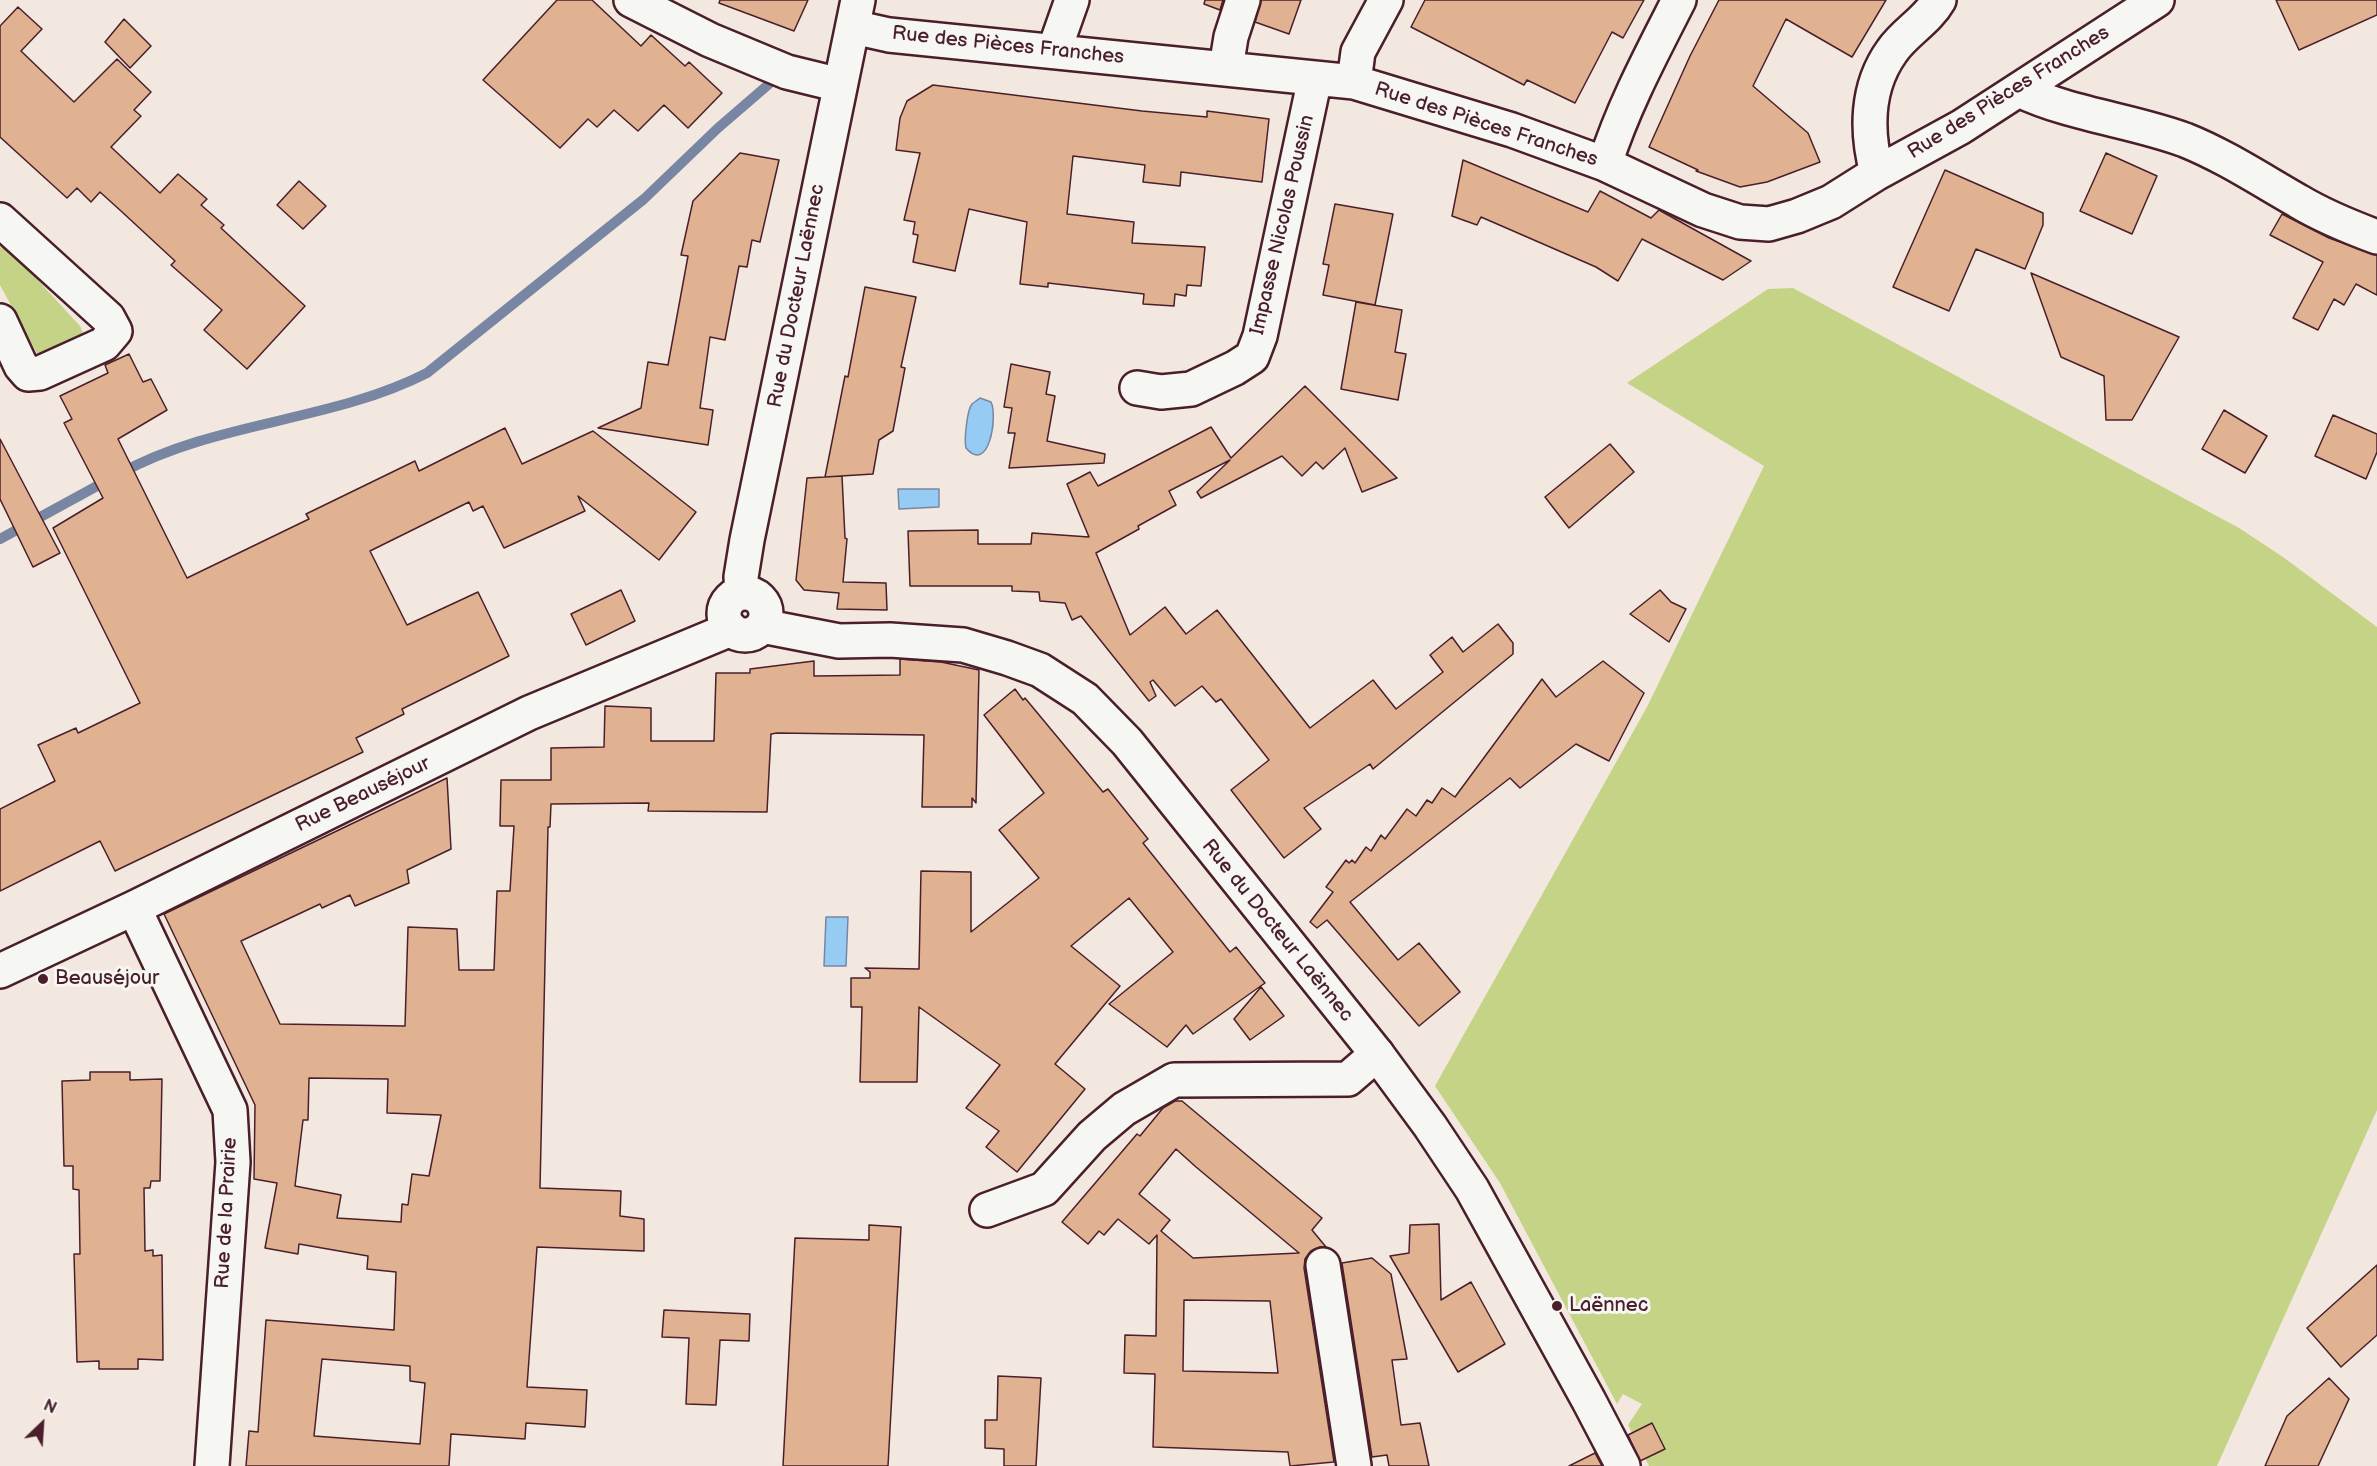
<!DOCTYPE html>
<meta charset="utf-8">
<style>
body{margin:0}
#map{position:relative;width:2377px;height:1466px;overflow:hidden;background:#f2e8df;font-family:"Balsamiq Sans",sans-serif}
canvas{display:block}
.north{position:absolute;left:12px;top:1394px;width:60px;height:60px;-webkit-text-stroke:4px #f6f6f2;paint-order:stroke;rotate:25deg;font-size:16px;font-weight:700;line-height:24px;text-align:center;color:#4a1f2b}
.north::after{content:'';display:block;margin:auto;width:21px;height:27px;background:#4a1f2b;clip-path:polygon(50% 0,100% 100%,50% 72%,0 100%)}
</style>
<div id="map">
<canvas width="2377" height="1466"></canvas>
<div class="north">N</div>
</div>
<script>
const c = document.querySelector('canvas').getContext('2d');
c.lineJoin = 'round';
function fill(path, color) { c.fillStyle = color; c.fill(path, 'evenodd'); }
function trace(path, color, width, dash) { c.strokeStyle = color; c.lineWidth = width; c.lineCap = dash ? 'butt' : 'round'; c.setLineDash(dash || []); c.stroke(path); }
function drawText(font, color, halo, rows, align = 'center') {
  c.font = font + ' "Balsamiq Sans",sans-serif'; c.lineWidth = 6; c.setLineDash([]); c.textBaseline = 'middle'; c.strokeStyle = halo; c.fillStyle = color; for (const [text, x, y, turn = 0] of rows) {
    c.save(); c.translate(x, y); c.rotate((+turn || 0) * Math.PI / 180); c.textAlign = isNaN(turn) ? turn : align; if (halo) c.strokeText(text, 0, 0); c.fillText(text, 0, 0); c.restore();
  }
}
const green = new Path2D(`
 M 0,247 L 12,252 L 80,326 L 83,333 L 80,338 L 39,357 L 0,285 Z
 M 1793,288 L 2239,528 L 2283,557 L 2377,627 L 2377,1110 L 2217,1466 L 1649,1466 L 1628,1425 L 1642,1404 L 1623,1394 L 1617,1404 L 1500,1183 L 1435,1086 L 1647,707 L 1764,466 L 1627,383 L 1768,289 Z`);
const water = new Path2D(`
 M 980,398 L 991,402 C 998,416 989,475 966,448 C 964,440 967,410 972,404 C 973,403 979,399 980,398 Z
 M 939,489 L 939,507 L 899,509 L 898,489 Z
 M 826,917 L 848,917 L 846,966 L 824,966 Z`);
const stream = new Path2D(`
 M 121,473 C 216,421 331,422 427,373 L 644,199 L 718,128 L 769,84
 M 0,539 L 108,480`);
const building = new Path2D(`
 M 557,0 L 592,0 L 641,46 L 651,35 L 685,66 L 689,62 L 722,93 L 688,128 L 664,105 L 638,131 L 614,110 L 597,127 L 588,119 L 560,148 L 483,80 Z
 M 720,0 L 808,0 L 794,31 L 719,3 Z
 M 1205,0 L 1223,0 L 1220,10 L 1204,4 Z
 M 1261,0 L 1301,0 L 1289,34 L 1255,22 Z
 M 1425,0 L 1644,0 L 1623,38 L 1612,32 L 1575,103 L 1527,80 L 1524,85 L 1411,27 Z
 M 1719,0 L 1886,0 L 1852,57 L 1786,19 L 1753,86 L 1808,133 L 1820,162 L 1767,182 L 1740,187 L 1696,171 L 1698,170 L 1649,147 L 1690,56 Z
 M 2276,0 L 2377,0 L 2377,15 L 2299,50 Z
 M 18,7 L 42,29 L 21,51 L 74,102 L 117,59 L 151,92 L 134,110 L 141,116 L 111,147 L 160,193 L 178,174 L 207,199 L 201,205 L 224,225 L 221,228 L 305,306 L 247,369 L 204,330 L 222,310 L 171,265 L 175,261 L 121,211 L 100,192 L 91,202 L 77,188 L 67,198 L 0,137 L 0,26 Z
 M 124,19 L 151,46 L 130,68 L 105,42 Z
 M 933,85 L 1142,111 L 1207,117 L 1207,111 L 1269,119 L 1262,182 L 1181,172 L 1180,186 L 1143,182 L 1145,165 L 1073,156 L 1067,214 L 1134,222 L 1132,243 L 1205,247 L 1201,286 L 1187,285 L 1186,296 L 1175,294 L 1174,306 L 1143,304 L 1144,294 L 1048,283 L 1048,287 L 1020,284 L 1027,222 L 969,209 L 955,271 L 913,262 L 918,235 L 913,234 L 915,222 L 904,220 L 920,153 L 896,150 L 900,118 L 907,101 Z
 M 740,153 L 779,160 L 760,242 L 752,240 L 747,267 L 739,266 L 725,340 L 710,337 L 700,408 L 713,410 L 708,445 L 598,428 L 641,408 L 648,362 L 668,365 L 688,256 L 681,255 L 693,201 Z
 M 2106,153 L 2157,176 L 2132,234 L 2080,211 Z
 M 1463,160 L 1588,212 L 1600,191 L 1651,218 L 1659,210 L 1751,261 L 1723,280 L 1642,239 L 1618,281 L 1596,267 L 1481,217 L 1477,225 L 1452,216 Z
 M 1945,170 L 2043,213 L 2043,225 L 2025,269 L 1976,249 L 1949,311 L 1893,287 Z
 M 299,181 L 326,206 L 303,229 L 277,205 Z
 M 1335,204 L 1393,214 L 1375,305 L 1323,295 L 1329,265 L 1323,264 Z
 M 2282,214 L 2329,238 L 2377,255 L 2377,295 L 2356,284 L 2344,305 L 2334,299 L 2318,330 L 2293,318 L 2323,262 L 2270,235 Z
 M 2031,273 L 2179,337 L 2132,420 L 2106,420 L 2104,376 L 2061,357 Z
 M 865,287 L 916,297 L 901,367 L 905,368 L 893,431 L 879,440 L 873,474 L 825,477 L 845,376 L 848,377 Z
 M 1356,302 L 1402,310 L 1395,352 L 1406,354 L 1398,400 L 1341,389 Z
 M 129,354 L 143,382 L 151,379 L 167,410 L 118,439 L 187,578 L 309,519 L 306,514 L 415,461 L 419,471 L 505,428 L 522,464 L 593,431 L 696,512 L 659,560 L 578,496 L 585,511 L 504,548 L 483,506 L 473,511 L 469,502 L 370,551 L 407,625 L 478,592 L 509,656 L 402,709 L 404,714 L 356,738 L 363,752 L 115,871 L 100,841 L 0,891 L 0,809 L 55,781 L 38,745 L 76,728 L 78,733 L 140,703 L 53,528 L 103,498 L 64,423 L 72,419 L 60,396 L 108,373 L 105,365 Z
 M 1011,364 L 1050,372 L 1046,394 L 1055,396 L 1047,441 L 1105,454 L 1104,463 L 1009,468 L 1015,433 L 1008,433 L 1012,408 L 1004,407 Z
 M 1305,386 L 1397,478 L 1362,492 L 1345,448 L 1323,469 L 1316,462 L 1302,476 L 1282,456 L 1201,498 L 1197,492 L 1230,460 L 1169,491 L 1176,505 L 1138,526 L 1139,529 L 1096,553 L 1130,635 L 1165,607 L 1186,634 L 1217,610 L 1310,728 L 1373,680 L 1396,709 L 1443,672 L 1430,655 L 1452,637 L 1463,652 L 1498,624 L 1513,643 L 1513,654 L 1373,769 L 1370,764 L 1304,808 L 1321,829 L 1284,858 L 1231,790 L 1269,760 L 1221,699 L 1216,702 L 1202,686 L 1175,706 L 1153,680 L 1150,682 L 1156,696 L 1149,701 L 1081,616 L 1072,620 L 1065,603 L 1040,601 L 1039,592 L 1012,591 L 1012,586 L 910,586 L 908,531 L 978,530 L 978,544 L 1031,544 L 1032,533 L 1089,537 L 1067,484 L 1090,472 L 1098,486 L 1211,427 L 1231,458 Z
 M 2224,410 L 2267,436 L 2245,473 L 2202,449 Z
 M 2333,415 L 2377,434 L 2377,452 L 2366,479 L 2315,456 Z
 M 0,439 L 60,553 L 33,567 L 0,499 Z
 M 1610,444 L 1634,472 L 1569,528 L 1545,497 Z
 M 842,476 L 845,538 L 847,539 L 843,582 L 886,583 L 887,610 L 837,609 L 839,593 L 804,590 L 796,580 L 807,478 Z
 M 621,590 L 635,621 L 586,645 L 571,614 Z
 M 1660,590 L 1671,602 L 1686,609 L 1669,642 L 1630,614 Z
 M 900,659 L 941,662 L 979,670 L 976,803 L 972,798 L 972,807 L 922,807 L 924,735 L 777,733 L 771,734 L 767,812 L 648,811 L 649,803 L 551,804 L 550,827 L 548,827 L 540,1188 L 621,1191 L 620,1216 L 644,1219 L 644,1251 L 537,1247 L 527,1387 L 587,1390 L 585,1427 L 526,1423 L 525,1439 L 451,1434 L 449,1466 L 246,1466 L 249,1431 L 258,1432 L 266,1320 L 394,1330 L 396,1272 L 367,1269 L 368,1256 L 299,1244 L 298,1254 L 265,1248 L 277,1183 L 254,1179 L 255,1105 L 164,914 L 447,778 L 451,849 L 407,870 L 409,883 L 355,906 L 350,895 L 322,908 L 320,904 L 241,941 L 280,1024 L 405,1026 L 408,927 L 457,929 L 459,970 L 494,970 L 497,891 L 510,891 L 514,826 L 500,826 L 501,780 L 551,780 L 551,748 L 604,747 L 605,706 L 651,708 L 651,741 L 714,741 L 716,673 L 750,673 L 750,669 L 814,661 L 814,676 L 900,675 ZM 309,1078 L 388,1079 L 387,1113 L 441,1115 L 429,1176 L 412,1174 L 408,1205 L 402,1204 L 401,1222 L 337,1218 L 341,1195 L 295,1186 L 303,1120 L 308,1120 ZM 322,1359 L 410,1366 L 410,1381 L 425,1383 L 420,1444 L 314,1436 Z
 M 1603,661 L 1644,693 L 1609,761 L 1576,744 L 1520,788 L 1510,778 L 1350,902 L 1398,960 L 1419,943 L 1460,992 L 1419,1026 L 1327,920 L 1317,928 L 1310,922 L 1333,892 L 1326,887 L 1346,860 L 1349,863 L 1352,860 L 1355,863 L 1366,847 L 1371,851 L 1381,835 L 1385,839 L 1407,809 L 1416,816 L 1427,800 L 1432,803 L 1442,788 L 1455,797 L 1542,679 L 1556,697 Z
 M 1015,689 L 1023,700 L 1025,698 L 1103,792 L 1108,789 L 1148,839 L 1143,843 L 1230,952 L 1236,947 L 1265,983 L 1193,1034 L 1186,1025 L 1167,1047 L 1109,1004 L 1173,952 L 1129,898 L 1071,946 L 1120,986 L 1055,1064 L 1085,1089 L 1017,1172 L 986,1147 L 999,1131 L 966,1108 L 1000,1065 L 919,1007 L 917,1082 L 860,1082 L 862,1007 L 851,1007 L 851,978 L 870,978 L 870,972 L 865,968 L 919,969 L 921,871 L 971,872 L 971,932 L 1039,878 L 999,830 L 1044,793 L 984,715 Z
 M 1261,987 L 1284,1016 L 1250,1040 L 1234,1019 Z
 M 90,1072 L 130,1072 L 130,1080 L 162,1079 L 160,1181 L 151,1181 L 150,1188 L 144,1188 L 145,1251 L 153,1250 L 153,1256 L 162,1255 L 163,1360 L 138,1359 L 138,1369 L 99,1369 L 99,1361 L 77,1362 L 74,1254 L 80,1254 L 79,1190 L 73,1189 L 73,1166 L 64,1166 L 62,1081 L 90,1080 Z
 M 1175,1101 L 1182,1101 L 1322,1218 L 1312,1230 L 1326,1247 L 1320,1247 L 1311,1251 L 1305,1259 L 1304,1268 L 1334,1462 L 1290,1466 L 1288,1452 L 1153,1447 L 1155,1374 L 1124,1373 L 1125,1335 L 1156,1336 L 1157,1235 L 1149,1244 L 1118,1219 L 1104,1235 L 1099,1231 L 1088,1244 L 1062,1222 L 1137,1134 L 1140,1136 L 1163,1108 ZM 1176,1149 L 1196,1167 L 1299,1253 L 1193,1258 L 1161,1231 L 1170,1220 L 1139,1194 ZM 1184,1300 L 1270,1301 L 1278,1373 L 1183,1371 Z
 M 1439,1224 L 1441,1300 L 1471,1282 L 1505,1344 L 1458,1372 L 1390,1256 L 1409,1253 L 1410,1225 Z
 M 869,1225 L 901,1227 L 888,1466 L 783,1466 L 795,1238 L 869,1240 Z
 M 1372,1258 L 1391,1274 L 1407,1359 L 1392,1360 L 1401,1425 L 1420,1423 L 1429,1466 L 1389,1466 L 1387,1455 L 1372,1457 L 1342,1263 Z
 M 2377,1265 L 2377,1335 L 2341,1367 L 2307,1328 Z
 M 664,1310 L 750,1314 L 749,1341 L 720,1340 L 716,1405 L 686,1404 L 689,1338 L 662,1337 Z
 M 998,1376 L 1041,1378 L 1036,1466 L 1004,1466 L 1004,1449 L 985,1448 L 985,1420 L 997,1420 Z
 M 2329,1378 L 2349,1399 L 2318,1466 L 2265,1466 L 2287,1416 Z
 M 1652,1423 L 1665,1449 L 1640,1461 L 1628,1435 Z
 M 1595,1453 L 1602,1466 L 1569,1466 Z`);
const minor = new Path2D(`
 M 631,0 L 710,40 L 787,72 L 840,85
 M 853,27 L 889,35 L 1354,82 L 1512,130 L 1605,164 L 1703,210 L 1740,222 L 1769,224 L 1797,216 L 1831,202 L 1877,173 L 1961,127 L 2157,0
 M 1054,51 L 1072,0
 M 1226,68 L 1231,37 L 1243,0
 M 1354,82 L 1358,52 L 1386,0
 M 2019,90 C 2072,115 2131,120 2185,140 C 2225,156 2261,180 2298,201 C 2323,216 2350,227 2377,237
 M 1605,164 C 1623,107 1652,53 1679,0
 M 1877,173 C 1866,132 1866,87 1892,51 C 1905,32 1927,21 1939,0
 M 0,220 L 108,318 L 115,331 L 104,344 L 40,373 L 28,374 L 21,366 L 0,321
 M 1137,388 L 1161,392 L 1191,389 L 1235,368 L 1252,357 L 1260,336 L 1315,78
 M 134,908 L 230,1110 L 233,1162 L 212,1466
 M 0,971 L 134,908 L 529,713 L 731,629
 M 987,1210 L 1044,1189 L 1092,1136 L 1124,1109 L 1174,1080 L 1348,1079 L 1377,1054
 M 1323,1265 L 1354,1466`);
const tertiary = new Path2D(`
 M 742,593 L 741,577 L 747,540 L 858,0
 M724 614a21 21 0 1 1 42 0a21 21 0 1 1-42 0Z
 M 762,626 L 839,641 L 890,640 L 963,645 L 1007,658 L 1040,670 L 1085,699 L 1127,742 L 1377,1054 L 1430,1126 L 1472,1189 L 1589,1401 L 1623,1466`);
const markers = [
 [43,979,6,"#4a1f2b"],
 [1557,1306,6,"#4a1f2b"]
];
const streetNames = [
 ["Rue des Pièces Franches",1008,46,6],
 ["Rue des Pièces Franches",2009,93,-32],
 ["Rue des Pièces Franches",1486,125,18],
 ["Impasse Nicolas Poussin",1283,225,-77],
 ["Rue du Docteur Laënnec",797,296,-79],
 ["Rue Beauséjour",363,795,-26],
 ["Rue du Docteur Laënnec",1277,931,51],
 ["Rue de la Prairie",227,1213,-87]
];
const poiNames = [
 ["Beauséjour",55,979],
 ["Laënnec",1569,1306]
];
fill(green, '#c5d387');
fill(water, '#96cbf4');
trace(water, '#7886a4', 1.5);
trace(stream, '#7886a4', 10);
fill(building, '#e0b291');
trace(building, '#4a1f2b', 1.5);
trace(minor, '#4a1f2b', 38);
trace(tertiary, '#4a1f2b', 38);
trace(minor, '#f6f6f2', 33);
trace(tertiary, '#f6f6f2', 33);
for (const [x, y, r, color] of markers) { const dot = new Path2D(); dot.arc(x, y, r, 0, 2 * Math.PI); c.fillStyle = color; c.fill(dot); trace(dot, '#f6f6f2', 2); }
drawText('20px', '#4a1f2b', '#f6f6f2', streetNames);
drawText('20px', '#4a1f2b', '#f6f6f2', poiNames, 'left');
</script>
